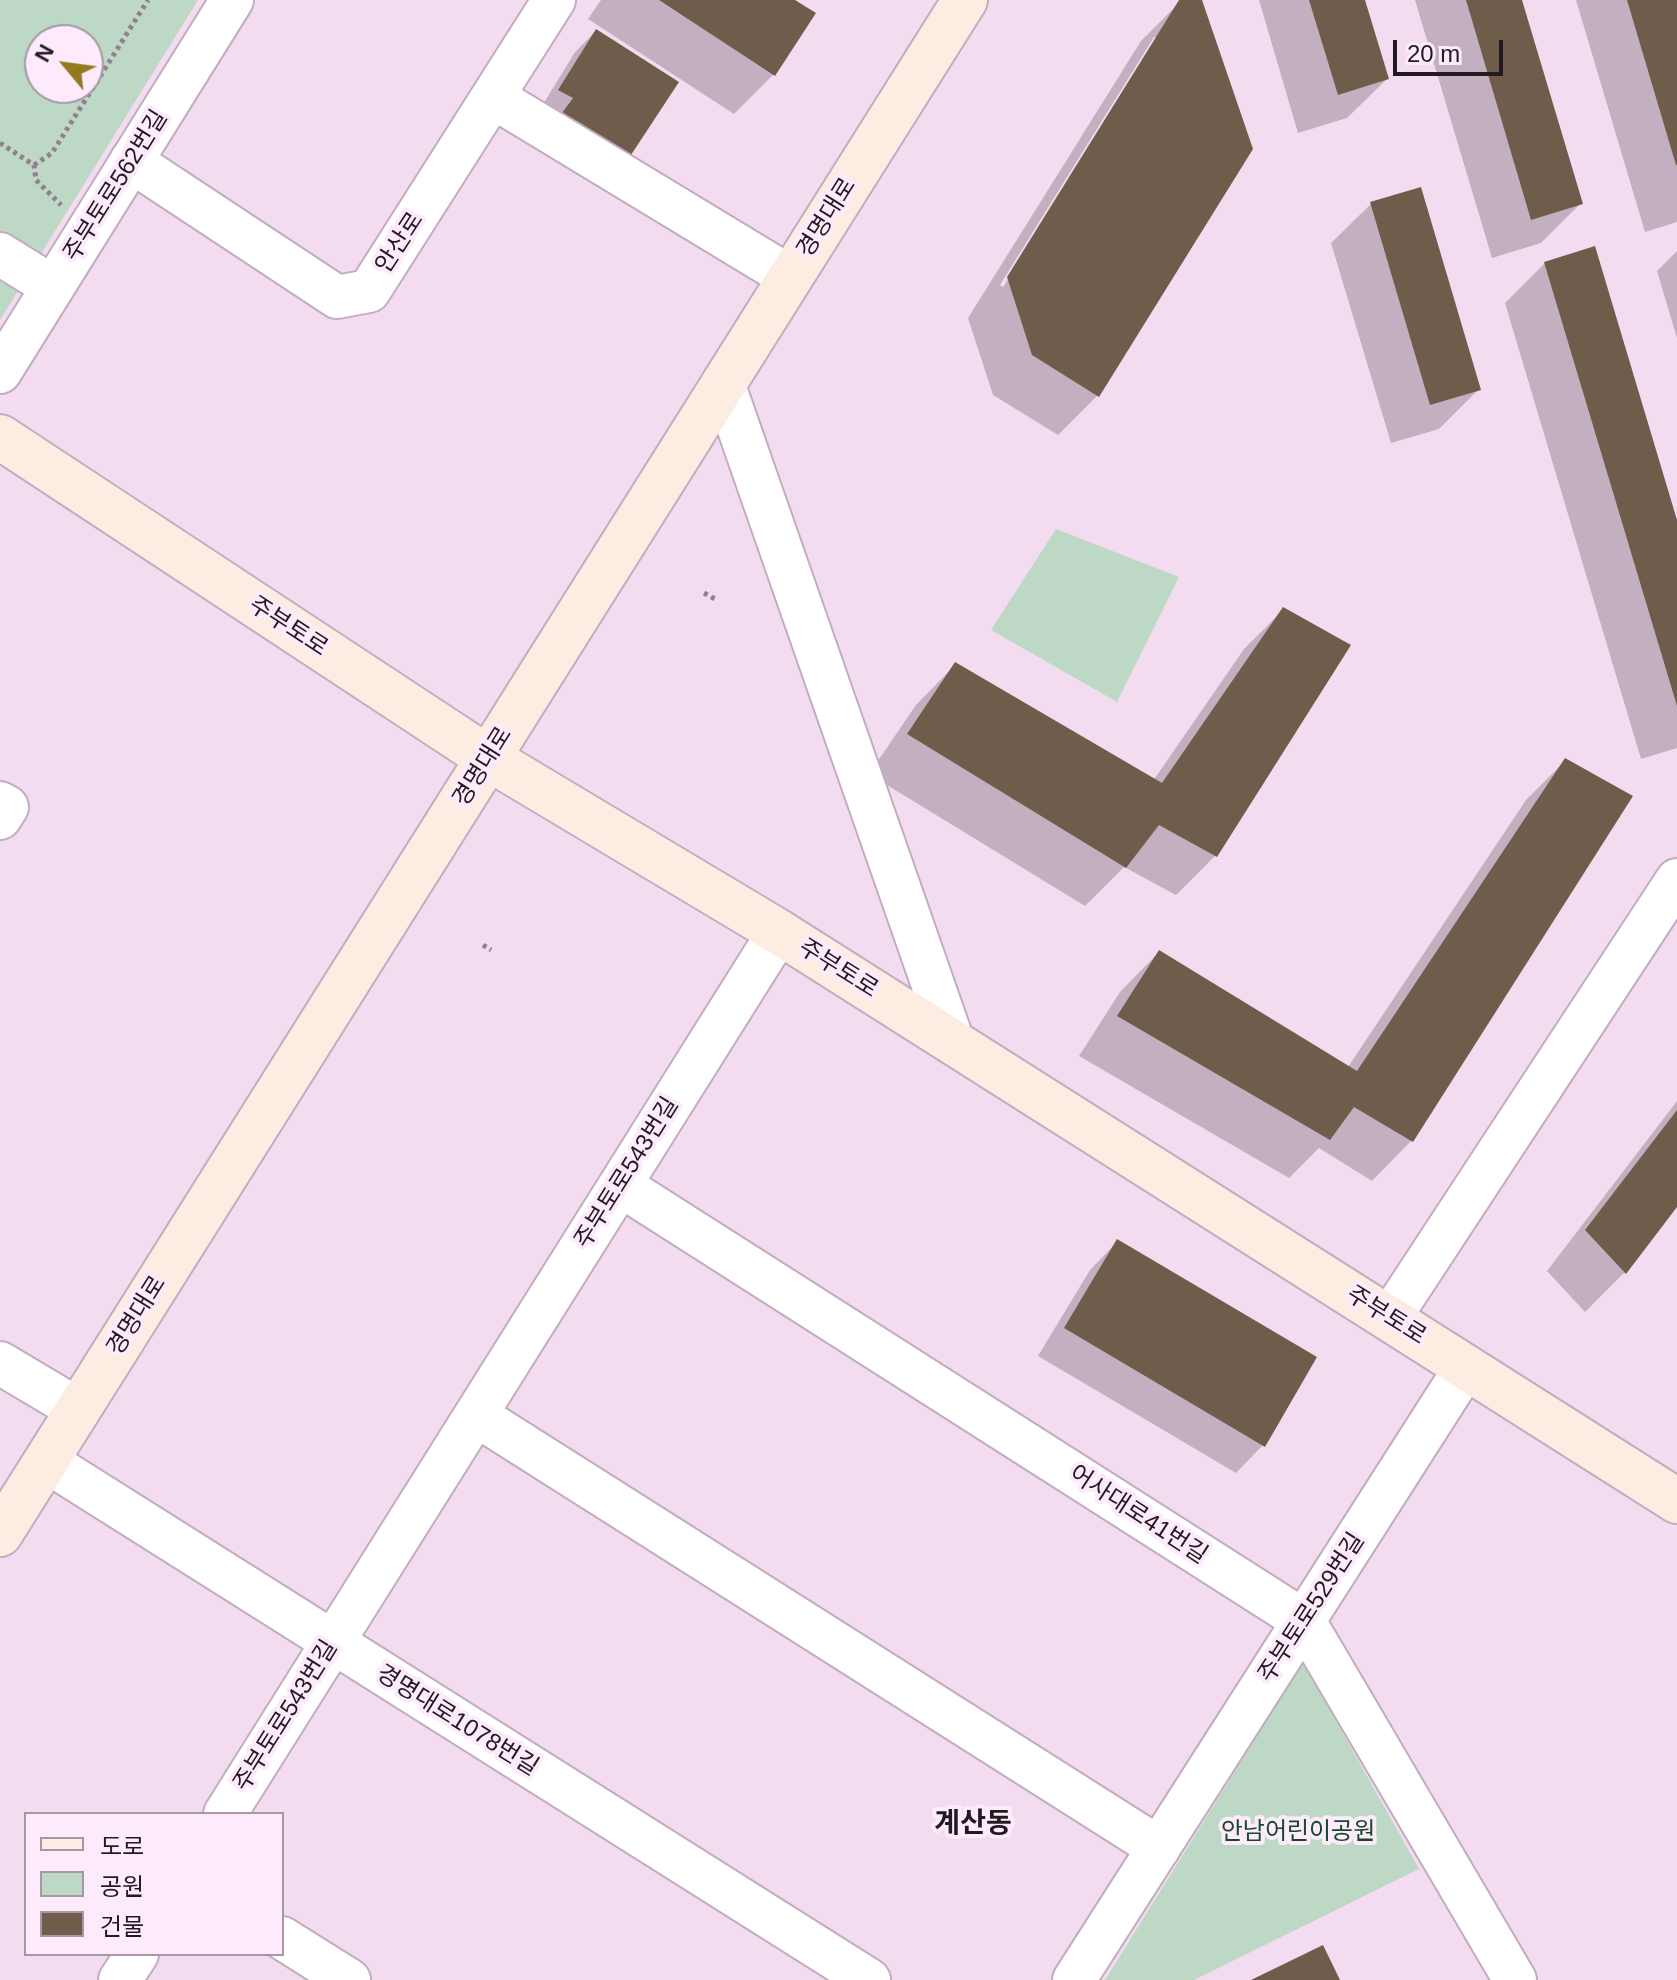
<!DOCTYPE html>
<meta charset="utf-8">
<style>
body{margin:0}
#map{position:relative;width:1677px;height:1980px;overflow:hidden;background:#f3dcf0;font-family:Helvetica,"Noto Sans KR",sans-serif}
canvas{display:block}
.legend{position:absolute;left:24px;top:1812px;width:260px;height:144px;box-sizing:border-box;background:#fdebfb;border:2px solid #a597a4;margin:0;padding:10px 14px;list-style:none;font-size:24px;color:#221a21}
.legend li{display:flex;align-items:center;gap:16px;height:40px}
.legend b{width:40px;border:2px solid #a597a4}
.north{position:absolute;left:24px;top:24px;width:80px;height:80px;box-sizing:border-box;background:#fdebfb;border:2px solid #a597a4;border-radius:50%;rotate:299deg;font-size:22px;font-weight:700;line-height:32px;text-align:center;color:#221a21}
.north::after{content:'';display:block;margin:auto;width:28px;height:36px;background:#93791f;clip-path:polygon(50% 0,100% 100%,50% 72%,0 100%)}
.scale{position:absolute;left:1393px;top:40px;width:110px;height:36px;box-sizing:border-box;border:4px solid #221a21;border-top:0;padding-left:10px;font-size:24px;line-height:28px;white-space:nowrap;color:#221a21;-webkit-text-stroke:6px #fdebfb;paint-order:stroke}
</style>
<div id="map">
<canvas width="1677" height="1980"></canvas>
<ul class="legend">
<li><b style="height:10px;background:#fcece2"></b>도로</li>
<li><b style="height:22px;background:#bdd9c5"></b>공원</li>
<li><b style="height:22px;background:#6f5c4b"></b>건물</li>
</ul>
<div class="north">N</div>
<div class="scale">20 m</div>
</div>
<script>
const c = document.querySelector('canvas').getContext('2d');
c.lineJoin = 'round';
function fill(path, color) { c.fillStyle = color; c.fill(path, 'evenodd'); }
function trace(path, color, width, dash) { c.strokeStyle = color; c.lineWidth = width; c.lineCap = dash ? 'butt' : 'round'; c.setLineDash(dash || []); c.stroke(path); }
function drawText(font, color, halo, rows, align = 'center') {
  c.font = font + ' Helvetica,"Noto Sans KR",sans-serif'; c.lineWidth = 8; c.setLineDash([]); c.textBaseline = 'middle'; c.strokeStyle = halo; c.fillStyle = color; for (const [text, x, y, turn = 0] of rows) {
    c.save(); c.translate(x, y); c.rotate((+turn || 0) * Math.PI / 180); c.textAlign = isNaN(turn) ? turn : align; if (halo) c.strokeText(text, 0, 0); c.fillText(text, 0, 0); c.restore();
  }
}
const green = new Path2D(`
 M 0,0 L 198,0 L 0,320 ZM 40,40 L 88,40 L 88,88 L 40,88 Z
 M 1056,529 L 1179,577 L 1117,702 L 991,630 Z
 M 1303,1662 L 1419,1869 L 1194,1980 L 1105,1980 Z`);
const shadow = new Path2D(`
 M 601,0 L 791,0 L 774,74 L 734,114 L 588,19 Z
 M 1200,0 L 1098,395 L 1058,435 L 993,395 L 968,318 L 1141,41 L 1181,1 ZM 1154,37 L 1159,37 L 1003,287 L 1000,285 Z
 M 1259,0 L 1363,0 L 1387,79 L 1347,118 L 1298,133 Z
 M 1415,0 L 1519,0 L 1580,204 L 1541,243 L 1492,258 Z
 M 1576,0 L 1677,0 L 1677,222 L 1645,232 Z
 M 596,31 L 625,160 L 539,111 L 575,52 Z
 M 1371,204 L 1479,389 L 1439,429 L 1391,443 L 1331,243 Z
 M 1677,251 L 1677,338 L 1657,271 Z
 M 1545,263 L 1677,527 L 1677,748 L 1641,759 L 1505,303 Z
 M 1283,610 L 1215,856 L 1176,895 L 1124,867 L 1085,906 L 869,774 L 916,705 L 955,665 L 1153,781 L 1244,649 Z
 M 1566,760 L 1631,797 L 1411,1141 L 1372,1181 L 1319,1148 L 1289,1178 L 1079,1056 L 1120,992 L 1159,952 L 1348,1067 L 1526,800 Z
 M 1677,1101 L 1677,1203 L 1624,1273 L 1585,1312 L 1547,1271 Z
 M 1117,1242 L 1263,1445 L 1236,1473 L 1038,1356 L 1090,1270 Z`);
const building = new Path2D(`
 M 659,0 L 795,0 L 816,13 L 775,76 Z
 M 1179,0 L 1202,0 L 1253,149 L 1099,397 L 1032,355 L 1007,277 Z
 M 1309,0 L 1365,0 L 1389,79 L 1338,95 Z
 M 1466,0 L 1522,0 L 1583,204 L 1531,220 Z
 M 1627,0 L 1677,0 L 1677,165 L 1676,165 Z
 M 596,29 L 679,82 L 627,161 L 559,117 L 573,98 L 558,90 Z
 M 1421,187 L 1481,390 L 1430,405 L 1370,202 Z
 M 1595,246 L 1677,520 L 1677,706 L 1544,262 Z
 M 1283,607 L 1351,645 L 1217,857 L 1159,825 L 1126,868 L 907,734 L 955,662 L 1162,783 Z
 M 1565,758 L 1633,796 L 1413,1142 L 1354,1107 L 1330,1140 L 1117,1016 L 1159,950 L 1357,1071 Z
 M 1677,1110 L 1677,1207 L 1626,1274 L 1585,1230 Z
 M 1117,1239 L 1317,1357 L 1265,1447 L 1064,1328 Z
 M 1323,1945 L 1340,1980 L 1251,1980 Z`);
const path = new Path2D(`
 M 0,143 L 34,165 L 36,180 L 61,205
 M 34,165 L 52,153 L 148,0
 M 704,593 L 715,599
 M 483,945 L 491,950`);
const street = new Path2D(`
 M 493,97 L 790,277
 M 131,161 L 337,297 L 369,291 L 554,0
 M 0,254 L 53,287
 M 0,372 L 232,0
 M 723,383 L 953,1042
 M 0,803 L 7,807 L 0,818
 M 620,1185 L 1304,1621 L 1515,1980
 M 1389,1319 L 1677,880
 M 0,1363 L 79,1410
 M 476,1415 L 1159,1848
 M 46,1461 L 869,1980
 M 225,1814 L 779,932
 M 282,1938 L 349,1980
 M 120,1980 L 137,1954
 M 1074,1980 L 1466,1367`);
const secondary = new Path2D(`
 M 0,437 L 488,758 L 779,932 L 1677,1501
 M 0,1534 L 965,0`);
const streetNames = [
 ["주부토로562번길",116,186,-58],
 ["경명대로",827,218,-58],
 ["안산로",400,243,-57],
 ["주부토로",288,627,33],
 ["경명대로",483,767,-58],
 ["주부토로",838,969,32],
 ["주부토로543번길",627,1173,-58],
 ["경명대로",137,1316,-58],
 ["주부토로",1386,1316,32],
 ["어사대로41번길",1138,1515,33],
 ["주부토로529번길",1312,1608,-57],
 ["주부토로543번길",286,1716,-58],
 ["경명대로1078번길",457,1721,32]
];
const parkNames = [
 ["안남어린이공원",1298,1832]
];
const quarterNames = [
 ["계산동",973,1824]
];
fill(green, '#bdd9c5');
fill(shadow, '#0003');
fill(building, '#6f5c4b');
trace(street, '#c2acc0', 46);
trace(secondary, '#c2acc0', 48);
trace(path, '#91818f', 5, [4, 4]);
trace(street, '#fff', 42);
trace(secondary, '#fcece2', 44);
drawText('24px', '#221a21', '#fdebfb', streetNames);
drawText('24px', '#154829', '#fdebfb', parkNames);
drawText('bold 28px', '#221a21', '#fdebfb', quarterNames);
</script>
